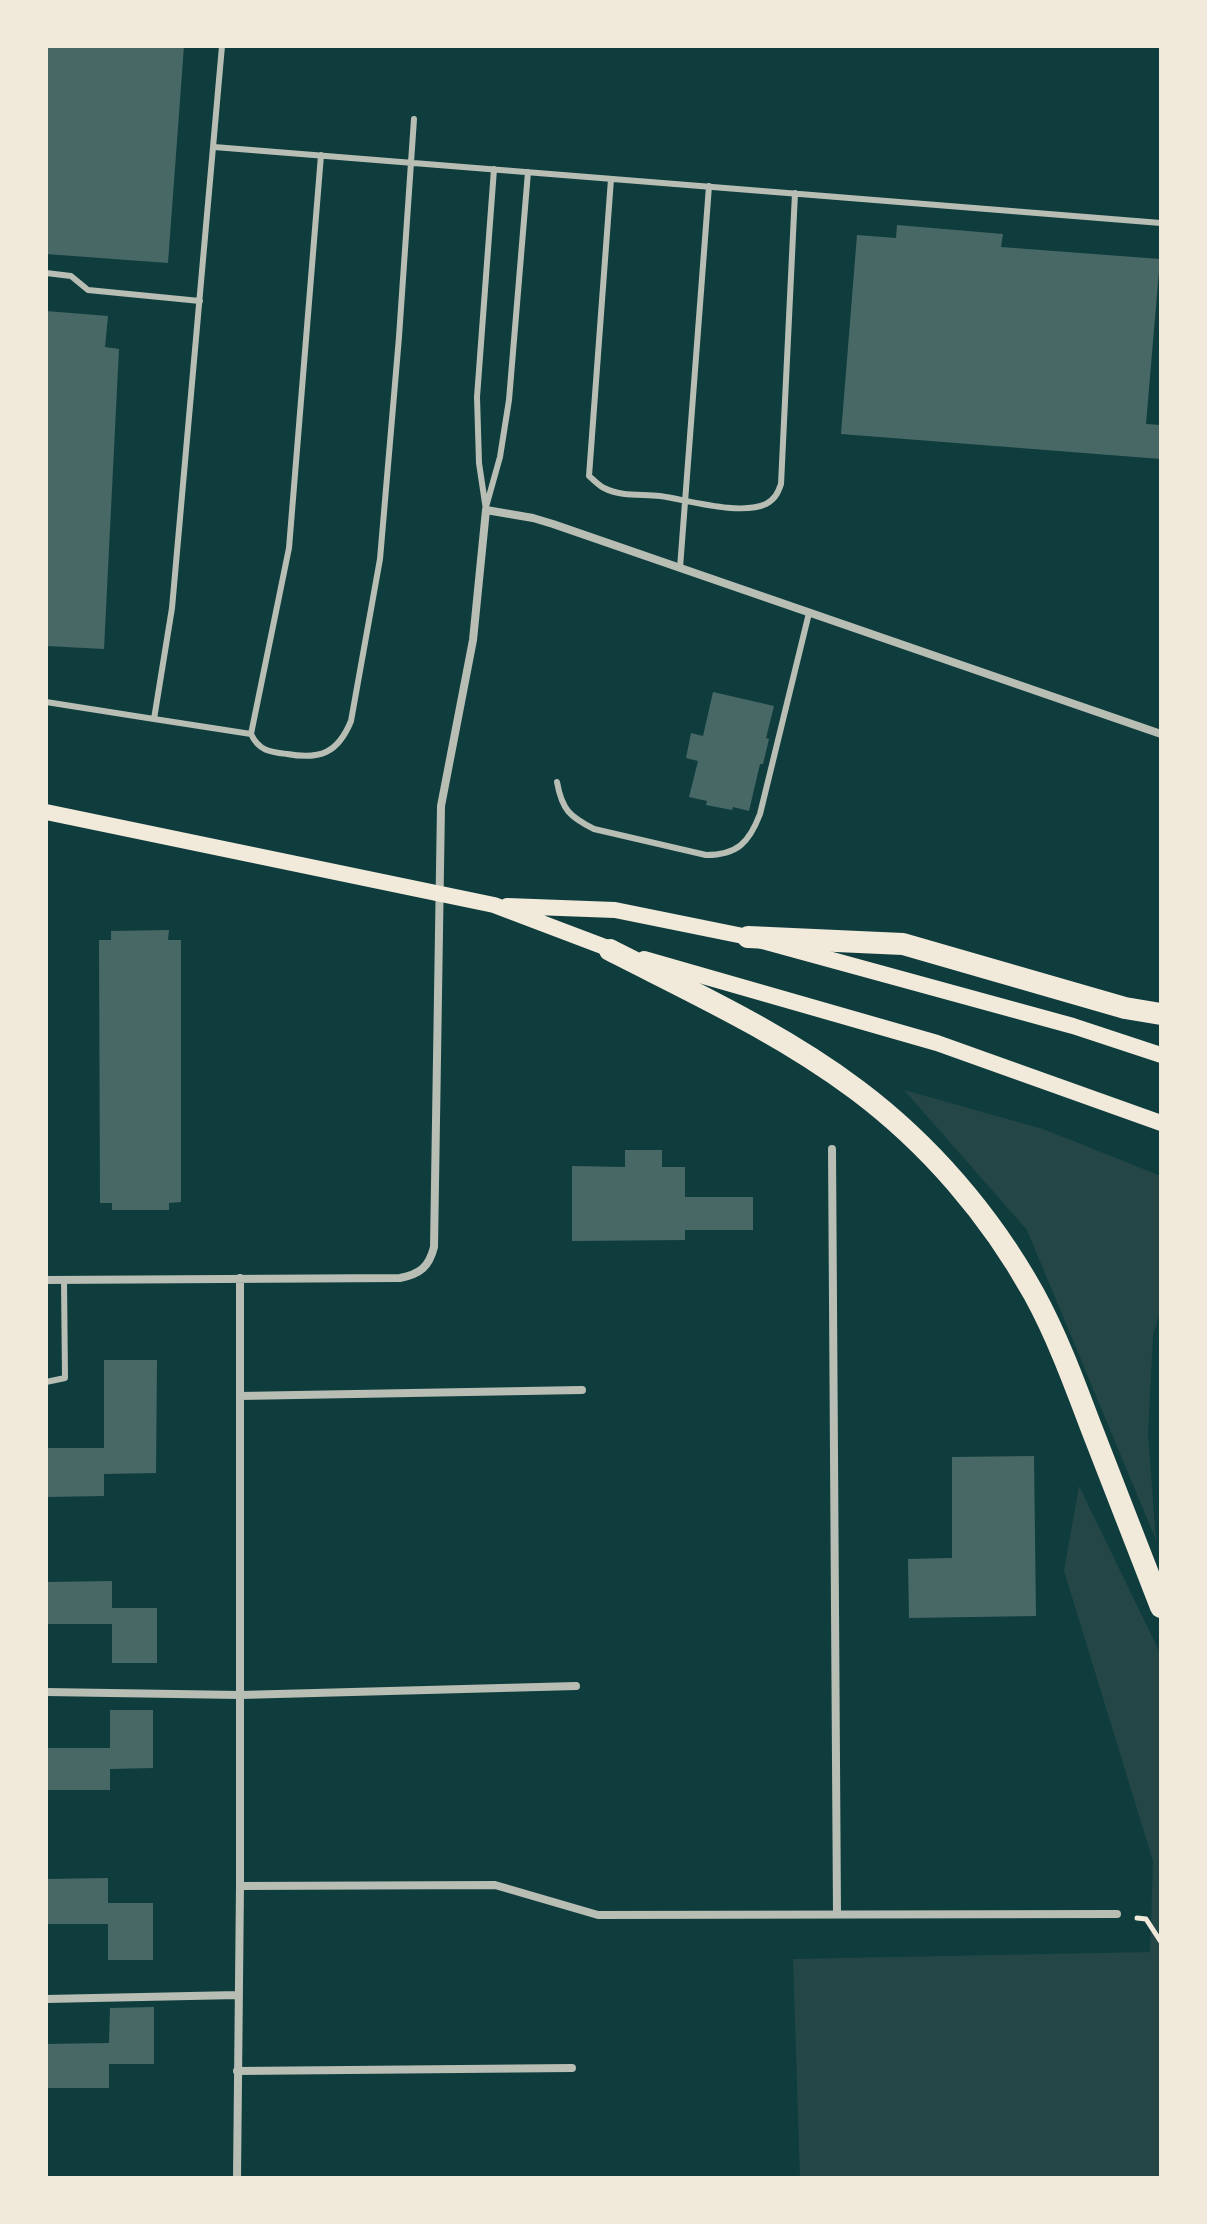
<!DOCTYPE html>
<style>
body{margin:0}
#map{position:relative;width:1207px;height:2224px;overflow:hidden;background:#0f3d3e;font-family:Commissioner,sans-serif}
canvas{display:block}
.frame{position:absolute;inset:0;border:48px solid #f1e9da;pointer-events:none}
</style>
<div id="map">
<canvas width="1207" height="2224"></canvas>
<div class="frame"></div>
</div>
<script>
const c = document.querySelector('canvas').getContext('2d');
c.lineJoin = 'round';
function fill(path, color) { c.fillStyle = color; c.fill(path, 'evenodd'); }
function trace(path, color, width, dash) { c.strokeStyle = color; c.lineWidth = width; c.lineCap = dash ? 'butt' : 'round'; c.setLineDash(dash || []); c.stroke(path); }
const green = new Path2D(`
 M 904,1090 L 1043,1129 L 1161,1176 L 1161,1309 L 1153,1335 L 1148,1434 L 1156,1540 L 1027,1230 Z
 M 1079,1486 L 1161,1655 L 1161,2178 L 800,2178 L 793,1959 L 1150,1952 L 1153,1861 L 1064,1571 Z`);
const building = new Path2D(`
 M 46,46 L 184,46 L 168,263 L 46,254 Z
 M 897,225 L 1003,234 L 1001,247 L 1160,259 L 1146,424 L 1161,425 L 1161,459 L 841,434 L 857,235 L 896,238 Z
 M 46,311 L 108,316 L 105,347 L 119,349 L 104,649 L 46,646 Z
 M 713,692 L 774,706 L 766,738 L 769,739 L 763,764 L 760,764 L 749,811 L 733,807 L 732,810 L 706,805 L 707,801 L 689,797 L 698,761 L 686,758 L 691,733 L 703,736 Z
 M 169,930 L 168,940 L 181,940 L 181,1202 L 169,1203 L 169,1210 L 112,1210 L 112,1203 L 100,1203 L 99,940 L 111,940 L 111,931 Z
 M 625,1150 L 662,1150 L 662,1167 L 685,1167 L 685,1197 L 753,1197 L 753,1230 L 685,1230 L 685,1240 L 572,1241 L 572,1166 L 625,1167 Z
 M 104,1360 L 157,1360 L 156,1473 L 104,1474 L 104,1496 L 46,1497 L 46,1448 L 104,1448 Z
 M 1034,1456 L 1036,1616 L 909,1618 L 908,1559 L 952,1558 L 952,1457 Z
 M 112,1581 L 112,1608 L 157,1608 L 157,1663 L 112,1663 L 112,1624 L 46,1624 L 46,1582 Z
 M 110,1710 L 153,1710 L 153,1768 L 110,1769 L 110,1790 L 46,1790 L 46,1748 L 110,1748 Z
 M 108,1878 L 108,1903 L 153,1903 L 153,1960 L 108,1960 L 108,1924 L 46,1924 L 46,1879 Z
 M 154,2007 L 154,2064 L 109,2064 L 109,2088 L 46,2088 L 46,2044 L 109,2043 L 110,2008 Z`);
const path = new Path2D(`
 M 1137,1918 L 1146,1919 L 1161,1942`);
const service = new Path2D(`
 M 214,147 L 1161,223
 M 321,155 L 289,548 L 251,734 C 259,751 270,752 287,754 C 320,760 338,753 351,721 L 380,559 L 399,337 L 414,119
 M 611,179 L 589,476 C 594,480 598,485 604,488 C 621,497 641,494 660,496 C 688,500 740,516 766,504 C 775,499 778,493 781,484 L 795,193
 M 46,273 L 71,276 L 88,290 L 200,301
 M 486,507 L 500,457 L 509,400 L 528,172
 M 486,510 L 479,463 L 477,397 L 494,169
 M 680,568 L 709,186
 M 46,702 L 154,719 L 172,608 L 222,46
 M 154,719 L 251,734
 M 557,782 C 562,810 570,817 594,829 L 706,855 C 737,855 749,843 760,814 L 809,613
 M 46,1382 L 65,1378 L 64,1280`);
const minor = new Path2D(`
 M 832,1149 L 837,1914
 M 46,1280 L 400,1278 C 420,1274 429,1267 434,1247 L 441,806 L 473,640 L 486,510 L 533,518 L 553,524 L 1161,734
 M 240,1396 L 582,1390
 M 46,1692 L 240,1695 L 576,1686
 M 240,1886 L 495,1885 L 598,1915 L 1117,1914
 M 46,1999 L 238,1995
 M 237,2071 L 572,2068
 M 237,2178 L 240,1886 L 240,1278`);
const secondary = new Path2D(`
 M 46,812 L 494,905 L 618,952
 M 507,906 L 615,910 L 748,937 L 1073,1026 L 1161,1055
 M 644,959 L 937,1043 L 1161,1123`);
const trunk = new Path2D(`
 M 748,937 L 903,944 L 1125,1008 L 1161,1014
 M 610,950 C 694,993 781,1033 857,1090 C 929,1144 990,1215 1034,1294 C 1057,1336 1074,1382 1091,1427 C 1114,1487 1138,1547 1161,1607`);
fill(green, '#244646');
fill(building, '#486865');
trace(path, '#f1e9da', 5);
trace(service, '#b8beb3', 6);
trace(minor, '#b8beb3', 8);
trace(secondary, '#f1e9da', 16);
trace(trunk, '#f1e9da', 22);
</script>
